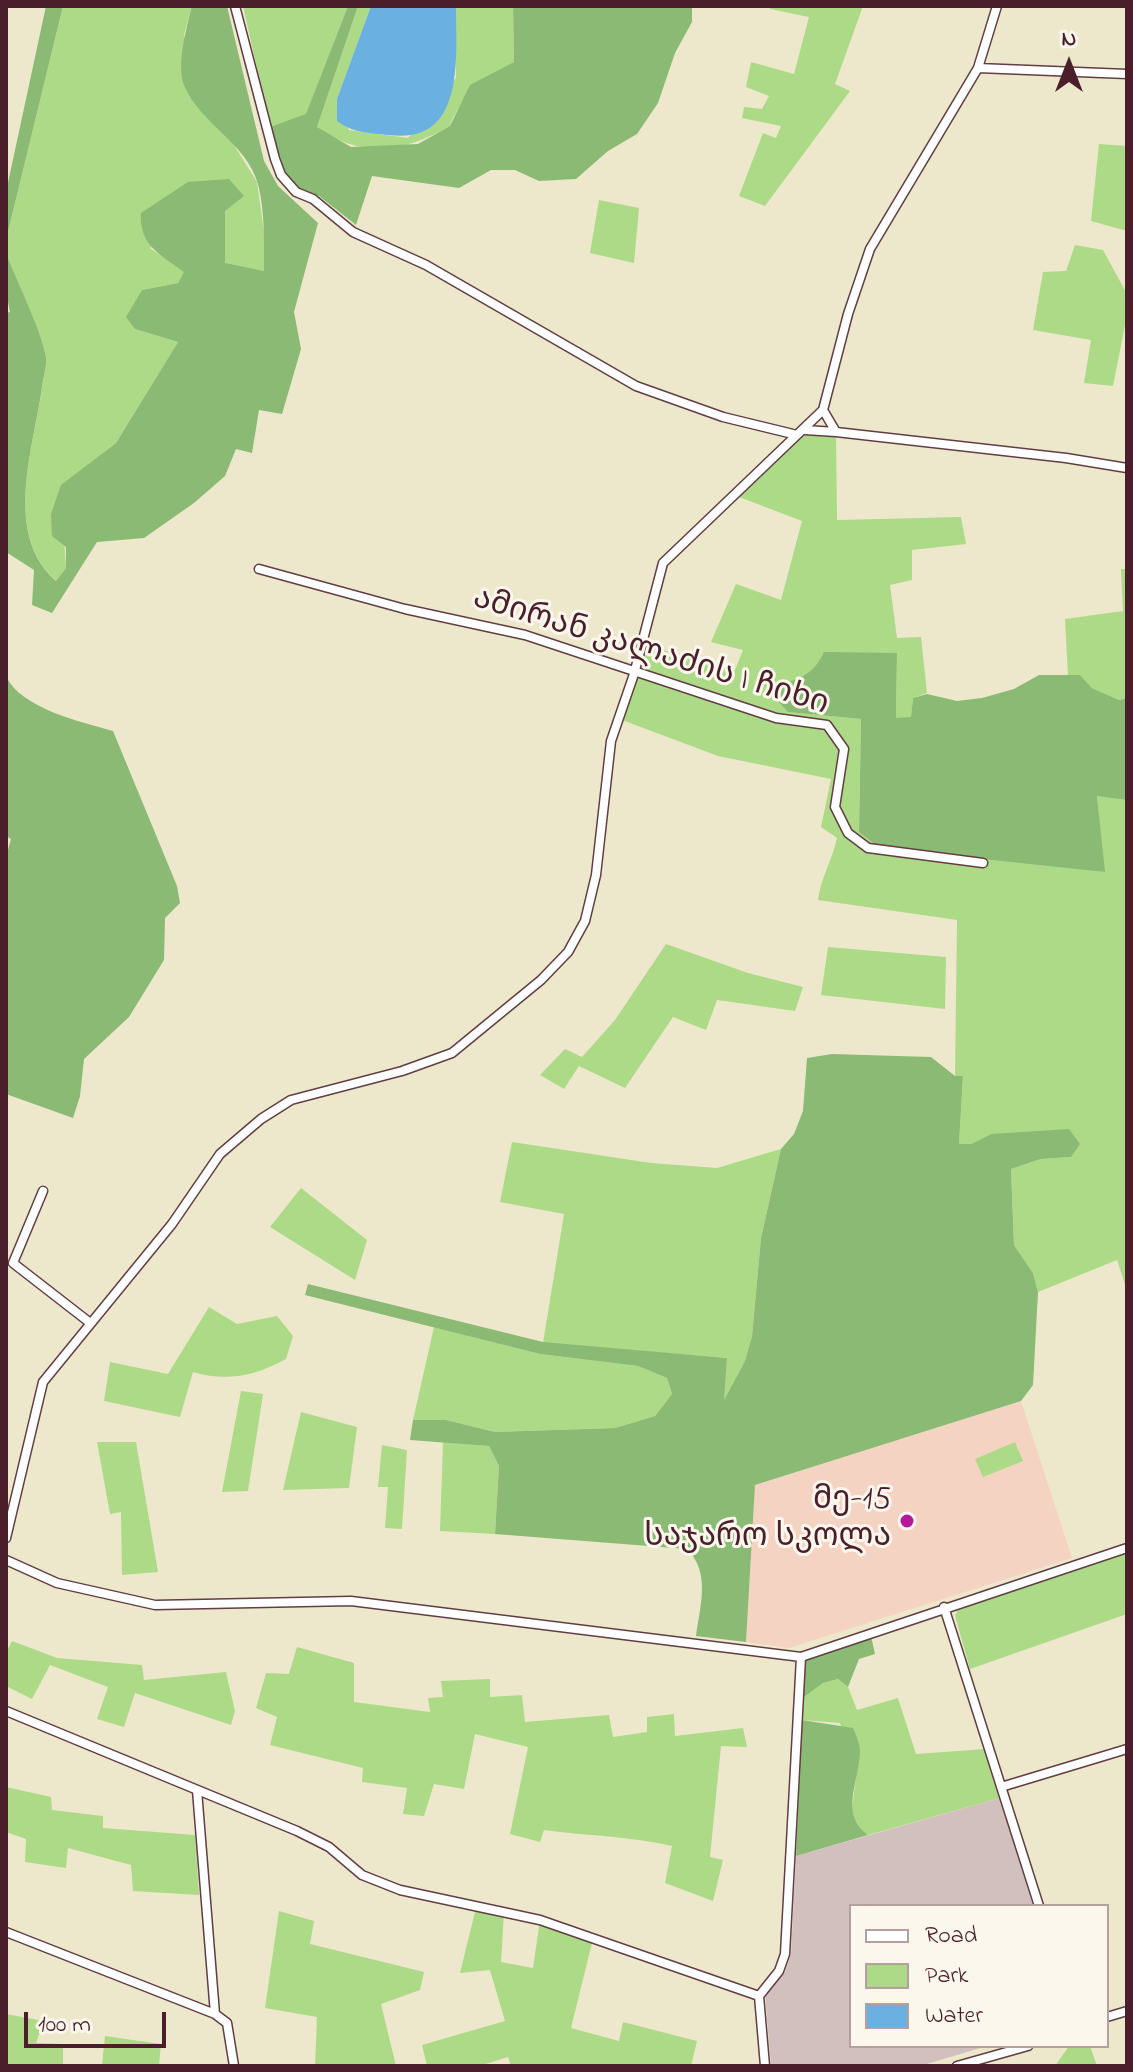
<!DOCTYPE html>
<meta charset="utf-8">
<style>
body{margin:0}
#map{position:relative;width:1133px;height:2072px;overflow:hidden;background:#ede8cc;font-family:"Indie Flower",sans-serif}
canvas{display:block}
.frame{position:absolute;inset:0;border:8px solid #4a1f2b;pointer-events:none}
.legend{position:absolute;left:849px;top:1904px;width:260px;height:144px;box-sizing:border-box;background:#fbf7ec;border:2px solid #b4a19f;margin:0;padding:10px 14px;list-style:none;font-size:24px;color:#4a1f2b}
.legend li{display:flex;align-items:center;gap:16px;height:40px}
.legend b{width:40px;border:2px solid #b4a19f}
.north{position:absolute;left:1029px;top:24px;width:80px;height:80px;-webkit-text-stroke:6px #fbf7ec;paint-order:stroke;rotate:0deg;font-size:22px;font-weight:700;line-height:32px;text-align:center;color:#4a1f2b}
.north::after{content:'';display:block;margin:auto;width:28px;height:36px;background:#4a1f2b;clip-path:polygon(50% 0,100% 100%,50% 72%,0 100%)}
.scale{position:absolute;left:24px;top:2012px;width:142px;height:36px;box-sizing:border-box;border:4px solid #4a1f2b;border-top:0;padding-left:10px;font-size:24px;line-height:28px;white-space:nowrap;color:#4a1f2b;-webkit-text-stroke:6px #fbf7ec;paint-order:stroke}
</style>
<div id="map">
<canvas width="1133" height="2072"></canvas>
<div class="frame"></div>
<ul class="legend">
<li><b style="height:10px;background:#fff"></b>Road</li>
<li><b style="height:22px;background:#adda87"></b>Park</li>
<li><b style="height:22px;background:#6ab0e0"></b>Water</li>
</ul>
<div class="north">N</div>
<div class="scale">100 m</div>
</div>
<script>
const c = document.querySelector('canvas').getContext('2d');
c.lineJoin = 'round';
function fill(path, color) { c.fillStyle = color; c.fill(path, 'evenodd'); }
function trace(path, color, width, dash) { c.strokeStyle = color; c.lineWidth = width; c.lineCap = dash ? 'butt' : 'round'; c.setLineDash(dash || []); c.stroke(path); }
function drawText(font, color, halo, rows, align = 'center') {
  c.font = font + ' "Indie Flower","Noto Sans Georgian",sans-serif'; c.lineWidth = 6; c.setLineDash([]); c.textBaseline = 'middle'; c.strokeStyle = halo; c.fillStyle = color; for (const [text, x, y, turn = 0] of rows) {
    c.save(); c.translate(x, y); c.rotate((+turn || 0) * Math.PI / 180); c.textAlign = isNaN(turn) ? turn : align; if (halo) c.strokeText(text, 0, 0); c.fillText(text, 0, 0); c.restore();
  }
}
const built = new Path2D(`
 M 1021,1401 L 1072,1558 L 789,1648 L 746,1642 L 755,1485 Z`);
const industrial = new Path2D(`
 M 1000,1798 L 1033,1906 L 851,1906 L 851,2046 L 987,2046 L 920,2066 L 771,2066 L 765,1994 L 785,1972 L 791,1954 L 796,1856 Z`);
const green = new Path2D(`
 M 63,6 L 192,6 L 184,35 L 205,116 L 229,137 L 257,182 L 264,232 L 264,271 L 225,264 L 225,211 L 150,248 L 185,272 L 178,283 L 142,290 L 135,329 L 178,342 L 116,443 L 61,486 L 66,568 L 56,581 C 2,531 34,449 42,388 C 43,378 47,366 46,357 C 42,332 16,280 6,253 L 6,240 Z
 M 243,6 L 348,6 L 306,115 L 270,127 Z
 M 358,6 L 371,6 L 337,99 L 349,130 L 408,138 L 456,78 L 456,6 L 513,6 L 514,62 C 488,77 459,98 450,126 C 405,152 360,159 317,127 Z
 M 770,6 L 863,6 L 835,84 L 850,91 L 765,206 L 739,196 L 763,133 L 776,138 L 781,126 L 742,118 L 744,107 L 762,109 L 769,96 L 746,87 L 751,62 L 794,74 L 809,17 L 770,9 Z
 M 1099,144 L 1127,146 L 1127,231 L 1091,221 Z
 M 599,200 L 639,208 L 634,263 L 590,253 Z
 M 1075,245 L 1103,250 L 1127,294 L 1127,315 L 1113,386 L 1084,383 L 1091,340 L 1033,330 L 1043,272 L 1066,271 Z
 M 801,435 L 836,436 L 837,520 L 961,517 L 966,544 L 912,550 L 912,580 L 890,585 L 897,638 L 921,637 L 927,693 L 913,698 L 911,718 L 896,718 L 897,654 L 818,667 L 799,680 L 777,684 L 789,712 L 861,719 L 859,831 L 1104,872 L 1097,795 L 1127,800 L 1127,1291 L 1117,1260 L 1038,1292 L 1033,1273 L 1014,1245 L 1011,1169 L 1041,1159 L 1071,1157 L 991,1134 L 971,1144 L 959,1144 L 963,1077 L 955,1076 L 957,920 L 818,900 C 821,877 832,861 837,838 L 821,827 L 831,779 L 718,756 L 622,720 L 648,646 L 735,670 L 743,650 L 711,642 L 736,584 L 781,600 L 802,521 L 739,497 L 781,451 Z
 M 1121,569 L 1127,569 L 1127,698 L 1119,700 L 1092,688 L 1080,675 L 1068,676 L 1065,619 L 1123,611 Z
 M 666,944 L 748,973 L 803,987 L 795,1011 L 717,1000 L 706,1030 L 673,1017 L 625,1088 L 579,1066 L 564,1089 L 540,1075 L 565,1049 L 582,1057 L 615,1020 Z
 M 828,947 L 946,957 L 945,1009 L 821,995 Z
 M 512,1142 L 651,1163 L 717,1168 L 781,1149 L 761,1238 L 752,1336 L 745,1361 L 723,1402 L 727,1358 L 543,1343 L 564,1214 L 500,1202 Z
 M 301,1188 L 367,1240 L 355,1280 L 270,1227 Z
 M 209,1307 L 237,1324 L 277,1316 L 293,1336 L 286,1359 C 255,1376 227,1382 193,1372 L 180,1417 L 104,1401 L 110,1362 L 168,1374 Z
 M 434,1327 L 540,1354 L 638,1366 L 667,1378 L 672,1394 L 655,1416 L 615,1428 L 495,1432 L 446,1420 L 413,1420 Z
 M 241,1391 L 263,1394 L 248,1491 L 222,1492 Z
 M 301,1412 L 357,1427 L 349,1488 L 283,1490 Z
 M 97,1442 L 136,1442 L 158,1572 L 122,1575 L 121,1512 L 110,1514 Z
 M 443,1442 L 489,1446 L 499,1466 L 495,1534 L 440,1531 Z
 M 1015,1442 L 1023,1461 L 983,1477 L 975,1459 Z
 M 382,1445 L 407,1450 L 402,1529 L 385,1528 L 388,1487 L 378,1487 Z
 M 1127,1553 L 1127,1614 L 970,1669 L 955,1616 L 959,1607 Z
 M 12,1641 L 57,1658 L 142,1665 L 144,1680 L 226,1672 L 235,1711 L 231,1725 L 135,1693 L 124,1727 L 97,1719 L 108,1687 L 50,1665 L 32,1699 L 6,1686 L 6,1653 Z
 M 297,1647 L 354,1663 L 354,1702 L 430,1712 L 428,1698 L 443,1697 L 441,1681 L 490,1679 L 490,1697 L 522,1695 L 525,1722 L 609,1715 L 613,1737 L 647,1732 L 647,1717 L 674,1714 L 675,1736 L 743,1728 L 747,1747 L 721,1746 L 710,1857 L 723,1860 L 713,1901 L 665,1883 L 672,1846 C 631,1836 587,1836 544,1830 L 540,1842 L 510,1834 L 528,1747 L 475,1734 L 464,1789 L 434,1784 L 424,1816 L 403,1814 L 407,1788 L 362,1782 L 363,1768 L 270,1745 L 277,1717 L 256,1708 L 266,1673 L 289,1674 Z
 M 838,1679 L 848,1687 L 857,1710 L 898,1698 L 916,1754 L 985,1749 L 1000,1798 L 868,1835 L 856,1827 L 851,1815 L 856,1777 L 840,1723 L 802,1720 L 803,1698 L 823,1683 Z
 M 6,1787 L 51,1797 L 52,1810 L 103,1816 L 103,1828 L 195,1835 L 199,1895 L 133,1891 L 131,1865 L 68,1848 L 66,1868 L 25,1862 L 26,1839 L 6,1832 Z
 M 476,1908 L 504,1913 L 501,1962 L 533,1968 L 540,1920 L 593,1939 L 571,2028 L 619,2041 L 623,2022 L 697,2041 L 691,2066 L 511,2066 L 508,2057 L 479,2066 L 427,2066 L 422,2045 L 505,2021 L 490,1970 L 460,1973 Z
 M 279,1911 L 314,1921 L 310,1944 L 424,1972 L 420,1990 L 381,2004 L 396,2066 L 315,2066 L 317,2017 L 265,2008 Z
 M 6,2014 L 44,2021 L 36,2043 L 63,2044 L 63,2066 L 6,2066 Z
 M 105,2036 L 161,2044 L 159,2066 L 102,2066 Z
 M 1069,2046 L 1090,2046 L 1097,2066 L 1055,2066 Z`);
const forest = new Path2D(`
 M 46,6 L 63,6 L 6,240 L 6,192 Z
 M 192,6 L 227,6 L 264,161 L 278,186 L 318,223 L 294,312 L 301,349 L 282,414 L 259,410 L 252,453 L 236,449 L 225,476 L 194,503 L 144,538 L 97,542 L 52,613 L 32,605 L 34,570 L 6,552 L 6,313 L 10,312 L 6,292 L 6,253 C 17,282 41,329 46,357 C 47,366 43,378 42,387 C 34,448 2,533 56,581 L 66,568 L 66,547 L 52,536 L 51,514 L 61,485 L 116,443 L 178,342 L 135,329 L 126,317 L 142,290 L 178,283 L 184,272 C 161,255 139,246 141,213 L 188,182 L 229,179 L 244,196 L 225,211 L 225,263 L 264,271 C 264,242 265,211 258,184 C 246,142 200,124 184,85 C 176,65 187,26 192,6 Z
 M 348,6 L 358,6 L 317,127 L 351,147 L 418,144 L 450,126 L 470,85 L 514,62 L 513,6 L 692,6 L 692,22 L 675,53 L 658,103 L 637,134 L 608,151 L 576,179 L 539,181 L 515,170 L 491,170 L 459,188 L 372,176 L 356,225 L 319,196 L 296,187 L 287,178 L 270,127 L 306,114 Z
 M 824,652 L 897,653 L 896,718 L 911,717 L 913,698 L 927,694 L 957,701 L 982,698 L 1014,689 L 1039,675 L 1080,675 L 1092,688 L 1119,700 L 1127,698 L 1127,800 L 1097,796 L 1105,872 L 880,848 L 859,832 L 861,719 L 788,712 L 777,700 L 777,684 C 800,680 814,674 824,652 Z
 M 6,676 C 20,708 81,722 113,731 L 177,886 L 180,903 L 165,918 L 164,960 L 129,1017 L 84,1059 L 80,1096 L 73,1118 L 6,1094 L 6,857 L 11,839 L 6,836 Z
 M 832,1054 L 931,1057 L 955,1076 L 963,1076 L 959,1144 L 971,1144 L 991,1134 L 1069,1129 L 1080,1144 L 1071,1157 L 1041,1159 L 1011,1169 L 1014,1245 L 1033,1273 L 1038,1292 L 1033,1385 L 1021,1401 L 755,1485 L 746,1642 L 696,1636 C 700,1606 711,1573 687,1549 L 495,1534 L 499,1466 L 489,1446 L 410,1440 L 413,1420 L 446,1420 L 495,1432 L 615,1428 L 655,1416 L 672,1394 L 667,1378 L 638,1366 L 540,1354 L 305,1295 L 308,1284 L 543,1342 L 727,1358 L 724,1400 L 745,1361 L 752,1336 L 761,1238 L 781,1149 L 794,1134 L 803,1111 L 807,1058 Z
 M 871,1636 L 875,1654 L 859,1659 L 848,1687 L 838,1679 L 823,1683 L 803,1698 L 805,1660 Z
 M 802,1720 L 853,1728 C 856,1735 860,1744 860,1752 C 859,1782 839,1815 868,1835 L 796,1856 Z`);
const water = new Path2D(`
 M 371,6 L 456,6 C 456,57 466,145 389,135 C 369,133 353,133 337,121 L 337,99 Z`);
const minor = new Path2D(`
 M 235,6 L 275,159 L 281,175 L 296,192 L 313,199 L 353,232 L 426,265 L 636,386 L 723,417 L 793,434
 M 978,68 L 1127,74
 M 823,410 L 836,432 L 1066,458 L 1127,468
 M 805,430 L 836,432
 M 259,569 L 405,609 L 525,635 L 776,718 L 827,725 L 844,749 L 835,807 L 848,833 L 868,848 L 983,863
 M 43,1191 L 13,1263 L 89,1322
 M 6,1538 L 43,1382 L 172,1224 L 220,1154 L 261,1119 L 291,1100 L 402,1071 L 452,1053 L 541,980 L 568,952 L 585,921 L 596,875 L 611,741 L 634,674 L 663,563 L 823,410 L 848,314 L 870,249 L 978,68 L 997,6
 M 6,1560 L 57,1583 L 155,1605 L 351,1601 L 801,1657 L 1127,1548
 M 944,1607 L 1039,1906
 M 6,1711 L 297,1831 L 329,1847 L 362,1875 L 400,1890 L 540,1920 L 759,1996
 M 1001,1787 L 1127,1749
 M 197,1790 L 215,2014
 M 6,1932 L 215,2014 L 227,2023 L 234,2066
 M 1107,2017 L 1127,2011
 M 765,2066 L 759,1996 L 779,1971 L 785,1954 L 801,1657
 M 957,2066 L 1028,2046`);
const markers = [
 [907,1521,8,"#b5179e"]
];
const streetNames = [
 ["ამირან კალაძის I ჩიხი",650,654,17]
];
const poiNames = [
 ["მე-15",891,1503],
 ["საჯარო სკოლა",891,1540]
];
fill(built, '#f5d3c2');
fill(industrial, '#d1c0bd');
fill(green, '#adda87');
fill(forest, '#8aba74');
fill(water, '#6ab0e0');
trace(minor, '#623d43', 11);
trace(minor, '#fff', 8);
for (const [x, y, r, color] of markers) { const dot = new Path2D(); dot.arc(x, y, r, 0, 2 * Math.PI); c.fillStyle = color; c.fill(dot); trace(dot, '#fbf7ec', 3); }
drawText('32px', '#4a1f2b', '#fbf7ec', streetNames);
drawText('32px', '#4a1f2b', '#fbf7ec', poiNames, 'right');
</script>
